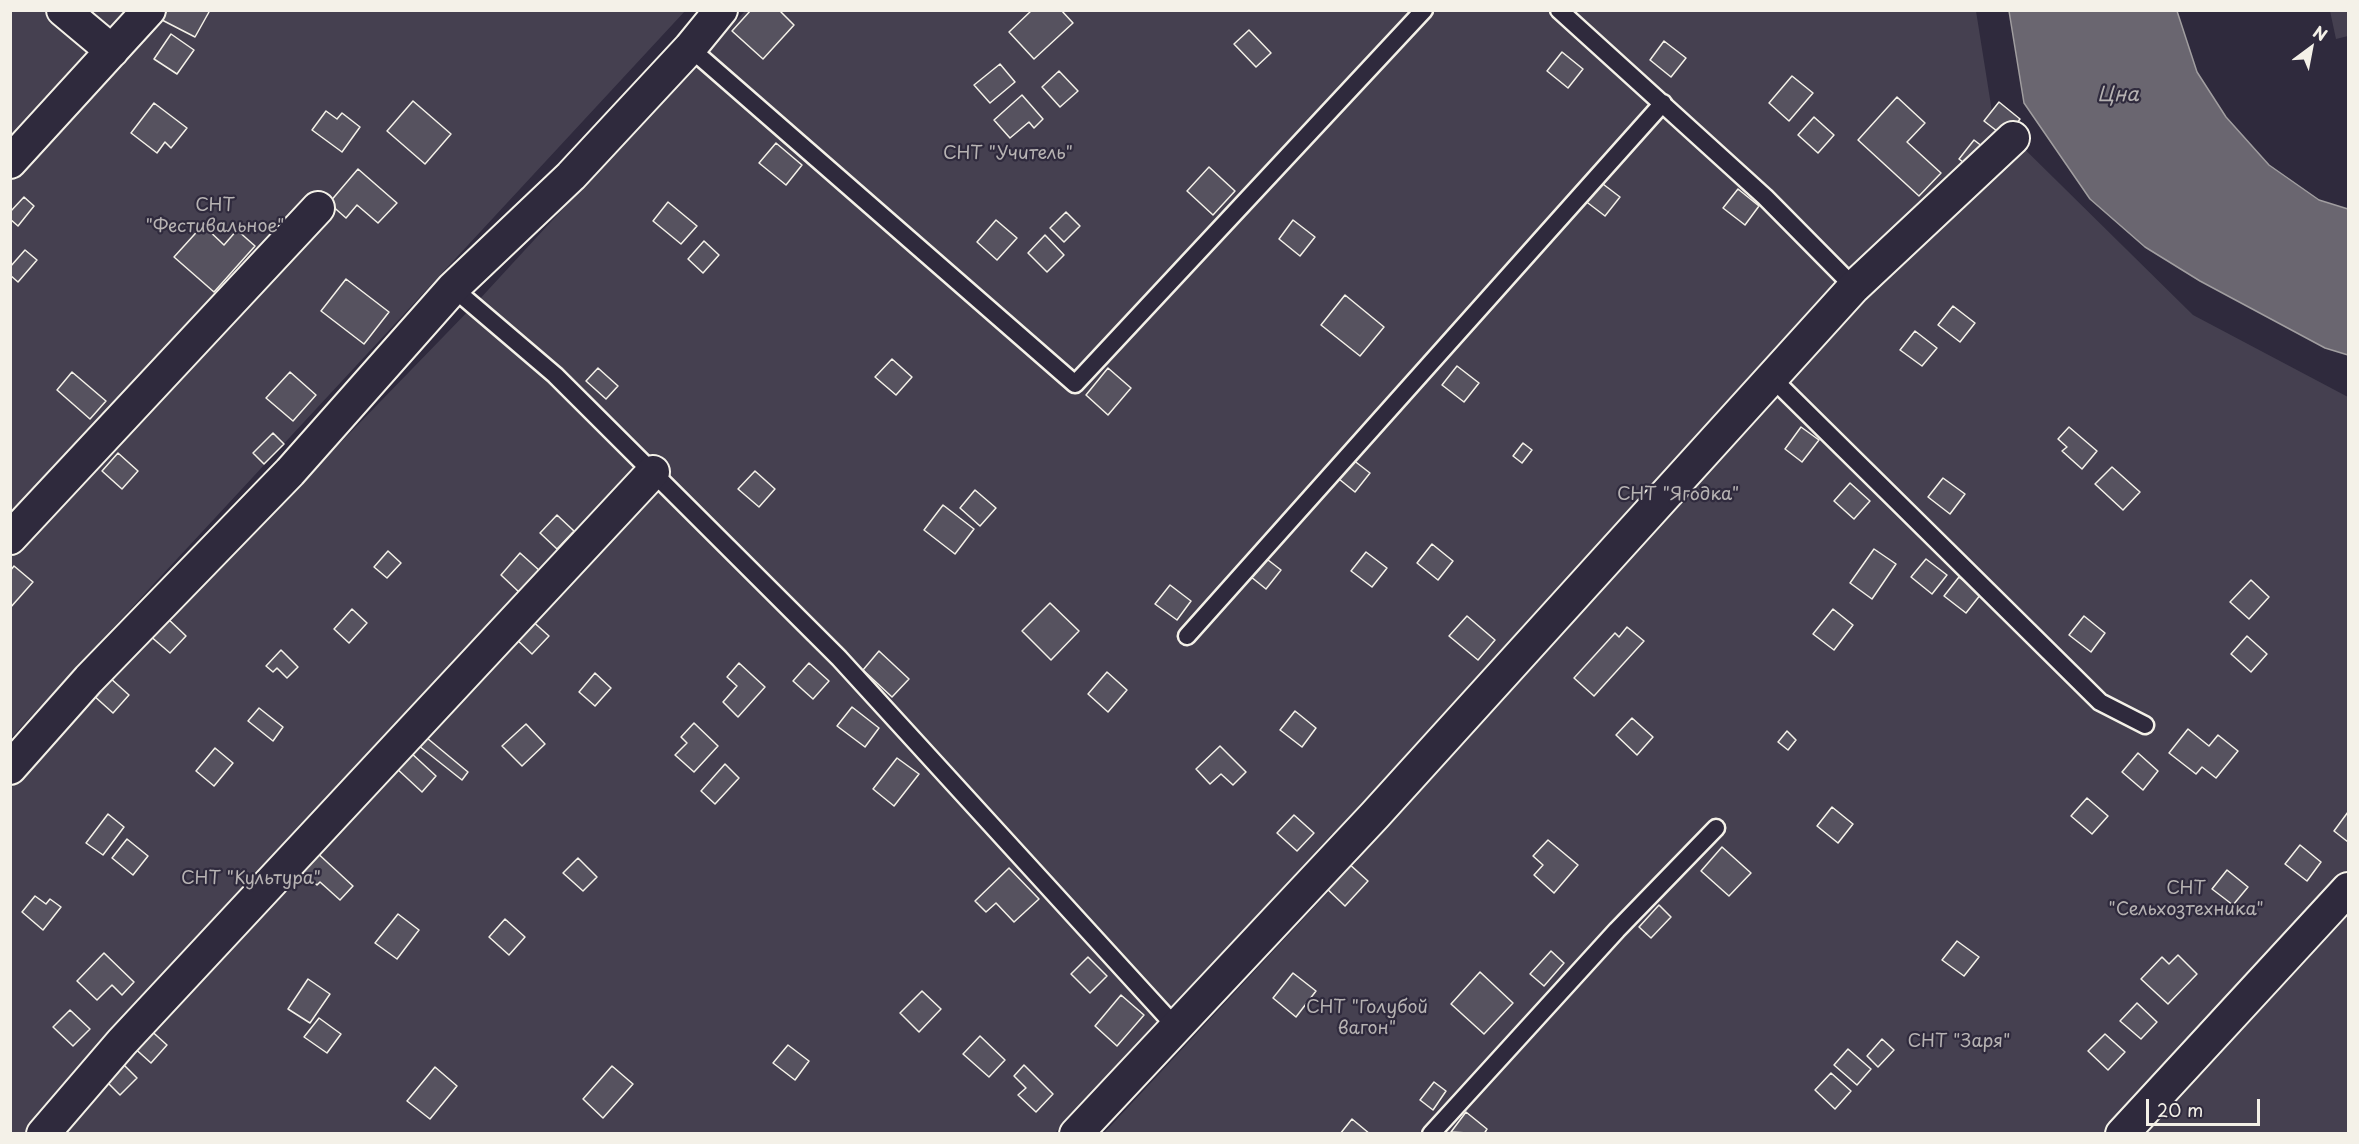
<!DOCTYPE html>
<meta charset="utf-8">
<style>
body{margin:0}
#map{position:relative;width:2359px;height:1144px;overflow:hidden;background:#2f2a3d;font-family:"Playpen Sans",sans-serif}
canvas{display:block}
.frame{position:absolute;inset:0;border:12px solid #f4f1e8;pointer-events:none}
.north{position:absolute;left:2281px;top:18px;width:60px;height:60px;-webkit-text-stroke:4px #2f2a3d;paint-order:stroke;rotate:32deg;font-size:16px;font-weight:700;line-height:24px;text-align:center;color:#f4f1e8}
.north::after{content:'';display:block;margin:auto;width:21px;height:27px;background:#f4f1e8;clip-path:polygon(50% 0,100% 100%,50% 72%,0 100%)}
.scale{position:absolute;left:2146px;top:1099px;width:114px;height:27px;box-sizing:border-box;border:3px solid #f4f1e8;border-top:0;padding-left:8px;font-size:18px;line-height:21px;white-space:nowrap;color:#f4f1e8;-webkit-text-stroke:4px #2f2a3d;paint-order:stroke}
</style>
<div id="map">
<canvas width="2359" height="1144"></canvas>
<div class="frame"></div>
<div class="north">N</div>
<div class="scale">20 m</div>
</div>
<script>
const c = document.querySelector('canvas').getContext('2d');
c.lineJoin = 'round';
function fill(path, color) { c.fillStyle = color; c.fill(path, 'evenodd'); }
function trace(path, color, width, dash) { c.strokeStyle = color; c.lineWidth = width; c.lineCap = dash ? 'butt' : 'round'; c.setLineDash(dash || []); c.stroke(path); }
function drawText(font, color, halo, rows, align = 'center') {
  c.font = font + ' "Playpen Sans",sans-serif'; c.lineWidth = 4.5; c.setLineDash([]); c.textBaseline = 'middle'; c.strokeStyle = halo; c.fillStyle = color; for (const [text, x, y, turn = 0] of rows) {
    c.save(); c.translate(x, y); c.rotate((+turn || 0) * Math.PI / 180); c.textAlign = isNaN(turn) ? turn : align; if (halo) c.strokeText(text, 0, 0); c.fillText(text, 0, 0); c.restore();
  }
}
const green = new Path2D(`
 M 11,11 L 685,11 L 11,738 Z
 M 745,11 L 1976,11 L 1993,118 L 2193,315 L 2348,397 L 2348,1133 L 1104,1133 L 1358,860 L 1332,834 L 1055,1133 L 11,1133 L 10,789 L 116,674 L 477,302 Z
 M 2330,11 L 2348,11 L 2348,36 L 2336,39 Z`);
const water = new Path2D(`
 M 2009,11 L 2177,11 L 2197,72 L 2226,117 L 2269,165 L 2319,200 L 2348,209 L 2348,355 L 2325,348 L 2200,281 L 2145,247 L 2090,199 L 2024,103 Z`);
const building = new Path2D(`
 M 167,10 L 207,10 L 209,12 L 195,37 L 162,20 Z
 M 751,10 L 779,10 L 794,25 L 763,59 L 732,31 Z
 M 1032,10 L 1061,10 L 1073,23 L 1034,59 L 1009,32 Z
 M 1249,30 L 1271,53 L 1256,67 L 1234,44 Z
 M 171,34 L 194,50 L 177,74 L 154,59 Z
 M 1664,41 L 1686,58 L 1671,77 L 1650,60 Z
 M 1562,52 L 1583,69 L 1568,88 L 1547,71 Z
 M 1000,64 L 1015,82 L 990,103 L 974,85 Z
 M 1059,71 L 1078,91 L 1060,107 L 1042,87 Z
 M 1792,76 L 1813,93 L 1789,121 L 1769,103 Z
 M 1022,95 L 1043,119 L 1034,128 L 1029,122 L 1010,138 L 994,120 Z
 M 1897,97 L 1925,123 L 1907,142 L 1941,173 L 1919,196 L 1858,140 Z
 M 413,101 L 451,134 L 425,164 L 387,131 Z
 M 1999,102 L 2020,119 L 2006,138 L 1984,121 Z
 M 154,103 L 187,128 L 171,148 L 165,142 L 157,153 L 131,133 Z
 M 326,111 L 337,119 L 342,113 L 360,127 L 342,152 L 312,130 Z
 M 1814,117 L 1834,135 L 1818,153 L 1798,135 Z
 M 1974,140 L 1996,157 L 1981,176 L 1959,159 Z
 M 776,143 L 802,165 L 786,185 L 759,163 Z
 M 1209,167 L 1235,191 L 1213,215 L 1187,191 Z
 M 358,169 L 397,203 L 378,223 L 357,205 L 346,218 L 329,203 Z
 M 1599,181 L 1620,197 L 1605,216 L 1584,200 Z
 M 1738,189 L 1759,206 L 1745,225 L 1723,208 Z
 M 24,197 L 34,206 L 18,226 L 10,219 L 10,212 Z
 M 668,202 L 697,226 L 681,244 L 653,221 Z
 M 1066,212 L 1080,226 L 1064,242 L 1050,228 Z
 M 996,220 L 1017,238 L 997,260 L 977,242 Z
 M 1293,220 L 1315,237 L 1300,256 L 1279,239 Z
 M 203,225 L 224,245 L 237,230 L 255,246 L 214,292 L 174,257 Z
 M 1045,235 L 1064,255 L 1047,272 L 1028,253 Z
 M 704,241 L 719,255 L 703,273 L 688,259 Z
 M 25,250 L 37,260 L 18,282 L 10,275 L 10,267 Z
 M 346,279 L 389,312 L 364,344 L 321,311 Z
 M 1345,295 L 1384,327 L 1360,356 L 1321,325 Z
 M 1953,306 L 1975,323 L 1960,342 L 1938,325 Z
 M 1915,331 L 1937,348 L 1922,366 L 1900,350 Z
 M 892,359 L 912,377 L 896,395 L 875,377 Z
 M 1457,366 L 1479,383 L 1464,402 L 1442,385 Z
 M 598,368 L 618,386 L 606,399 L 586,381 Z
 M 1108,368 L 1131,388 L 1108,415 L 1086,395 Z
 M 72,372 L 106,401 L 90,419 L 57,390 Z
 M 290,372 L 316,395 L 293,421 L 266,398 Z
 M 1801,427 L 1819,440 L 1802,462 L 1785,449 Z
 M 2069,427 L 2097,451 L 2082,469 L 2062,451 L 2067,447 L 2058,439 Z
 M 273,433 L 284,444 L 264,464 L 253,453 Z
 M 1523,443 L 1532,450 L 1522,463 L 1513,456 Z
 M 118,453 L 138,471 L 122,489 L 102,471 Z
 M 1348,456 L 1370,473 L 1355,492 L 1334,475 Z
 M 2112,467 L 2140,492 L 2123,510 L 2095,484 Z
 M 755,471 L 775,489 L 759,507 L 738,489 Z
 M 1943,478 L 1965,494 L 1950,514 L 1928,497 Z
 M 1850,483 L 1870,501 L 1854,519 L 1834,501 Z
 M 975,490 L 996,508 L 980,526 L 960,508 Z
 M 943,505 L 974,529 L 955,554 L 924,530 Z
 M 557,515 L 574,531 L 557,549 L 540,533 Z
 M 1432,544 L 1453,561 L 1438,580 L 1417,563 Z
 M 1874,549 L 1896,564 L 1872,599 L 1850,583 Z
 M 388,551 L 401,563 L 387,578 L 374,567 Z
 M 1366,552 L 1387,568 L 1372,587 L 1351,571 Z
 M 520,553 L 540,571 L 520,593 L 501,575 Z
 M 1259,553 L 1281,570 L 1266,589 L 1245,572 Z
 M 1926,559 L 1947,575 L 1932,594 L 1911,577 Z
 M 14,566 L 33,582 L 10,608 L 10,571 Z
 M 1959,577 L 1981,594 L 1966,613 L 1944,596 Z
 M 2251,580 L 2269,597 L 2249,619 L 2230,602 Z
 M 1170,585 L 1191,601 L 1177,620 L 1155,604 Z
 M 1050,603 L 1079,631 L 1051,660 L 1022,631 Z
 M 352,609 L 367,623 L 349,643 L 334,629 Z
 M 1833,609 L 1853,625 L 1834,650 L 1813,634 Z
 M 1467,616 L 1495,640 L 1478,660 L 1449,636 Z
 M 2084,616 L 2105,633 L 2091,652 L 2069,635 Z
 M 166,617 L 186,636 L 170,653 L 149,635 Z
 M 529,618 L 549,636 L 532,654 L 513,636 Z
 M 1627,627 L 1644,641 L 1594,696 L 1574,678 L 1615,633 L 1619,637 Z
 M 2247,636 L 2267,654 L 2251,672 L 2231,654 Z
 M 281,650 L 298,667 L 287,678 L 277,668 L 273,672 L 266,666 Z
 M 879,651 L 909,679 L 892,697 L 863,670 Z
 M 739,663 L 765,687 L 738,717 L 723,702 L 737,686 L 727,677 Z
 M 809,663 L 829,681 L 813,699 L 793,681 Z
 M 1107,672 L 1127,690 L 1108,712 L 1088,694 Z
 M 595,673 L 611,688 L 595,706 L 579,692 Z
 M 109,677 L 129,695 L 113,713 L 93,695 Z
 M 852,707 L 879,728 L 865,747 L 837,726 Z
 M 259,708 L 283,727 L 273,741 L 248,721 Z
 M 1295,711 L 1316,728 L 1302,747 L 1280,730 Z
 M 1632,718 L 1653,737 L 1637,755 L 1616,735 Z
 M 694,723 L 718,746 L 694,772 L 675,755 L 687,743 L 681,737 Z
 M 526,724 L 545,744 L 522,766 L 502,746 Z
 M 2188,729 L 2209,746 L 2218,735 L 2238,751 L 2216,778 L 2202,767 L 2196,774 L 2169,753 Z
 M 1787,731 L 1796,740 L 1788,750 L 1778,742 Z
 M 421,733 L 468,772 L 462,780 L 414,742 Z
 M 1220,746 L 1246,772 L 1233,785 L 1221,774 L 1210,784 L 1196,769 Z
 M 215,748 L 233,763 L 214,786 L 196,771 Z
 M 410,752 L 436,776 L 422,792 L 395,767 Z
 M 2138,753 L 2158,771 L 2143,790 L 2122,772 Z
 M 897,758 L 919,774 L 894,806 L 873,789 Z
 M 725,764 L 739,778 L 715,804 L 701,791 Z
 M 2087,798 L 2108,816 L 2092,834 L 2071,816 Z
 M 1832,807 L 1853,824 L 1838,843 L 1817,826 Z
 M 2348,812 L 2348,842 L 2334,831 Z
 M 108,814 L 124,827 L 103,855 L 86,843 Z
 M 1294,815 L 1314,833 L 1297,851 L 1277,833 Z
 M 127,839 L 148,856 L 133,875 L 112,858 Z
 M 1548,840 L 1578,865 L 1554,893 L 1534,875 L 1543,865 L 1533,856 Z
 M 2300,845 L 2321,862 L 2307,881 L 2285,864 Z
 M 1722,847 L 1751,873 L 1729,896 L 1701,871 Z
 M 313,849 L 353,886 L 340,900 L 320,882 L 317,885 L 296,867 Z
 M 578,858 L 597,877 L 583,891 L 563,873 Z
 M 1347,862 L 1368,881 L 1345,906 L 1324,886 Z
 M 1009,868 L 1039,899 L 1014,922 L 996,903 L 986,912 L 975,901 Z
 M 2227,870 L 2248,887 L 2233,905 L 2212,889 Z
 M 35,896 L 46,904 L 50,899 L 61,907 L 43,930 L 22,912 Z
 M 1659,905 L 1671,917 L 1651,938 L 1639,927 Z
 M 398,914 L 419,930 L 397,959 L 375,943 Z
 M 505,919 L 525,937 L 509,955 L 489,937 Z
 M 1957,941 L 1979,957 L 1964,976 L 1942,960 Z
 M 1551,951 L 1564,963 L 1544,986 L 1530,974 Z
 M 104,953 L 134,982 L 122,995 L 112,985 L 97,1000 L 77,981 Z
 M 2178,955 L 2197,974 L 2168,1004 L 2141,979 L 2162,957 L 2169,964 Z
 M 1088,957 L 1107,976 L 1090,993 L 1071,974 Z
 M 1480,972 L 1513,1003 L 1484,1034 L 1451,1004 Z
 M 1293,973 L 1316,991 L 1296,1017 L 1273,998 Z
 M 308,979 L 330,994 L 310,1023 L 288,1009 Z
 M 922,991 L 941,1009 L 919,1032 L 900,1013 Z
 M 1121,995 L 1144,1015 L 1117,1046 L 1095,1026 Z
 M 2137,1003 L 2157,1022 L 2141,1039 L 2120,1021 Z
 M 70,1010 L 90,1029 L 73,1046 L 53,1027 Z
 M 319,1018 L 341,1034 L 327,1053 L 304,1037 Z
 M 147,1027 L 167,1045 L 151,1063 L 131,1045 Z
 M 2105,1034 L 2125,1052 L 2108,1070 L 2088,1051 Z
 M 980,1036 L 1005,1060 L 989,1077 L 963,1054 Z
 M 1882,1039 L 1894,1050 L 1878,1067 L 1867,1056 Z
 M 788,1045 L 809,1061 L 795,1080 L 773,1063 Z
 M 1848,1049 L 1871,1069 L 1857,1085 L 1834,1065 Z
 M 118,1059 L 137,1078 L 120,1095 L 101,1076 Z
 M 1024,1065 L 1053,1094 L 1036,1112 L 1018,1095 L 1026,1088 L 1014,1076 Z
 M 612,1066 L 633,1084 L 603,1118 L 583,1099 Z
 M 435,1067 L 457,1086 L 430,1119 L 407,1101 Z
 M 1831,1073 L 1851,1091 L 1835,1109 L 1815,1090 Z
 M 1434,1082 L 1446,1091 L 1433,1110 L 1420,1100 Z
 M 1466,1112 L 1487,1129 L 1484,1134 L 1451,1132 Z
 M 1352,1119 L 1370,1134 L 1340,1134 Z`);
const lane = new Path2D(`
 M 1559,10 L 1765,197 L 1854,287
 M 690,48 L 1075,384 L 1424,10
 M 453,288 L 555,375 L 839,658 L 1175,1026
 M 1772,378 L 2100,702 L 2145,725
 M 1187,636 L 1663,103
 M 1431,1134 L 1617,930 L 1716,828`);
const street = new Path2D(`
 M 63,10 L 112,51
 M 10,162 L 149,10
 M 10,538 L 318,208
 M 10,768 L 89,679 L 290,472 L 453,288 L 571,176 L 690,48 L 721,10
 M 43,1134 L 122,1042 L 653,472
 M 1076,1134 L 1375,815 L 1854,287 L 2013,138
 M 2122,1134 L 2348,889`);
const parkNames = [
 ["СНТ \"Учитель\"",1008,154],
 ["СНТ",215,206],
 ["\"Фестивальное\"",215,227],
 ["СНТ \"Ягодка\"",1678,495],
 ["СНТ \"Культура\"",251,879],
 ["СНТ",2186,889],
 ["\"Сельхозтехника\"",2186,910],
 ["СНТ \"Голубой",1367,1008],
 ["вагон\"",1367,1029],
 ["СНТ \"Заря\"",1959,1042]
];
const waterNames = [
 ["Цна",2118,95]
];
fill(green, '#454050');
fill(water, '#6a6670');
trace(water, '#a19ea0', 1.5);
fill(building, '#56525f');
trace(building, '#f4f1e8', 1.5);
trace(lane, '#f4f1e8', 21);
trace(street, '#f4f1e8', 36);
trace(lane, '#2f2a3d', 16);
trace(street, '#2f2a3d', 32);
drawText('18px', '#b7b3b3', '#2f2a3d', parkNames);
drawText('italic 20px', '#b6b2b2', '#2f2a3d', waterNames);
</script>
